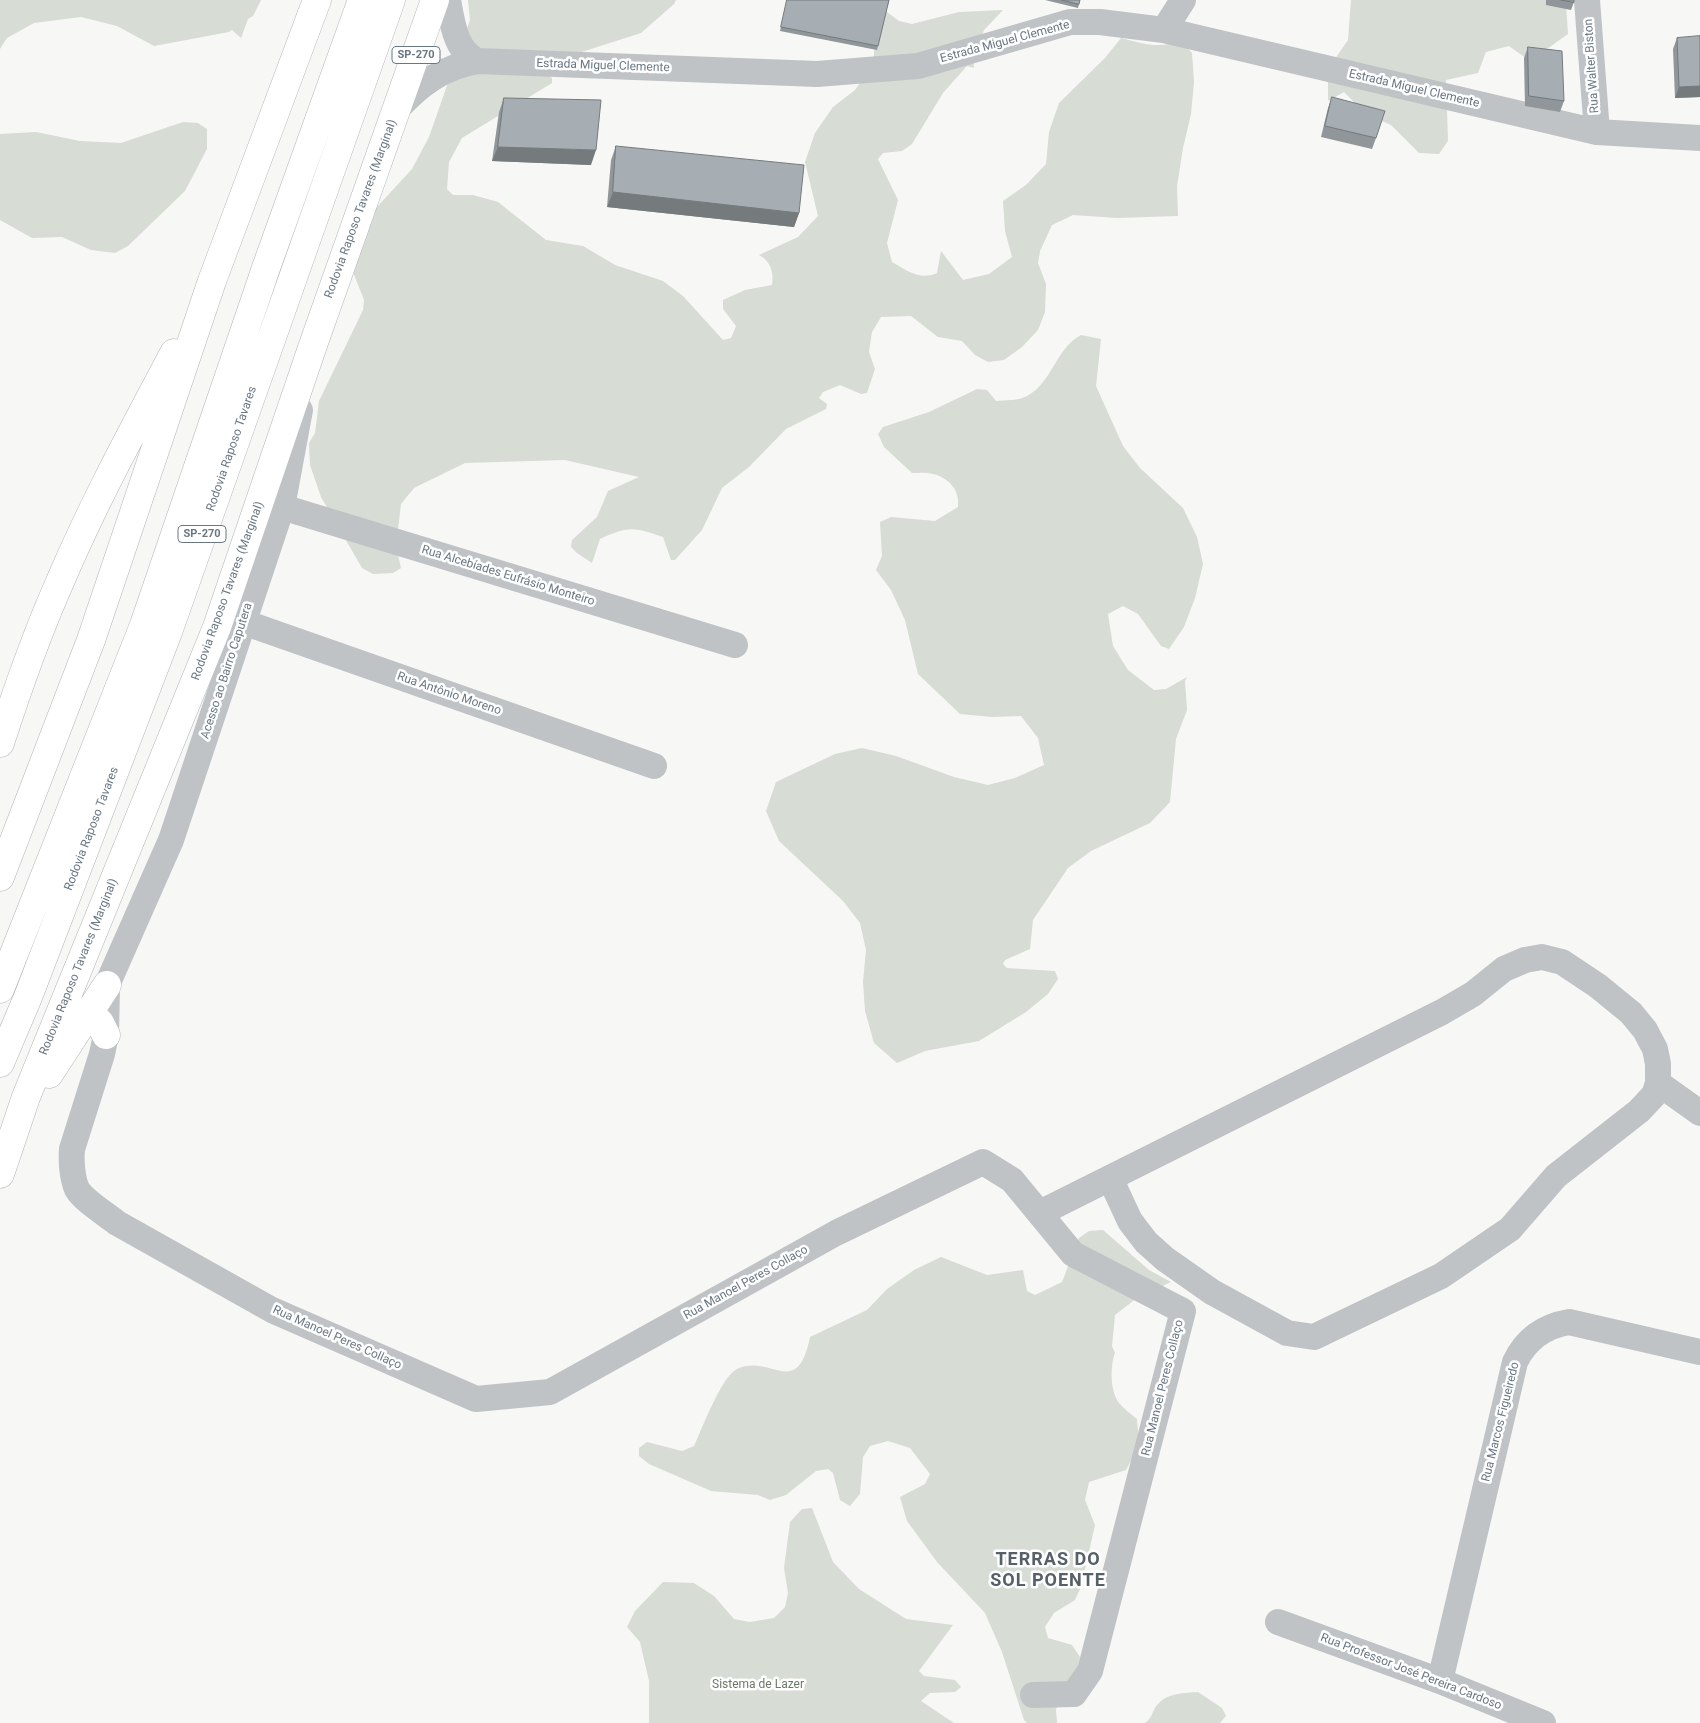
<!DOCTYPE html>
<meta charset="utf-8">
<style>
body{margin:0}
canvas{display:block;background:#f7f7f5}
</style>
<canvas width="1700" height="1723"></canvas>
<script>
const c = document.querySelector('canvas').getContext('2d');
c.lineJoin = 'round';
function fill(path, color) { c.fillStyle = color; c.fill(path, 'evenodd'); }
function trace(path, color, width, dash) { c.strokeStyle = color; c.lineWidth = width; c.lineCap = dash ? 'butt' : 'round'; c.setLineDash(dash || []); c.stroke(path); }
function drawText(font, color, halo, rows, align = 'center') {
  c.font = font + ' Roboto,sans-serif'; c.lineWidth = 5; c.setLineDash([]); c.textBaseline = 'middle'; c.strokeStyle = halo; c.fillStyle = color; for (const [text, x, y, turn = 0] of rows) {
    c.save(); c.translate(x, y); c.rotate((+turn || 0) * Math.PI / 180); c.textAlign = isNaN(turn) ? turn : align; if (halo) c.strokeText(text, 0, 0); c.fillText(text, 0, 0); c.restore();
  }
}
const green = new Path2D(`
 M 0,0 L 261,0 L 253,16 L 248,19 L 241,38 L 232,30 L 229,32 L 154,46 L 117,26 L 81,17 L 34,23 L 7,38 L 0,49 Z
 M 468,0 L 676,0 L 674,4 L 641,33 L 541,65 L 540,70 L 552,78 L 552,83 L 462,138 L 449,162 L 447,189 L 453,195 L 473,195 L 498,202 L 546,240 L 583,246 L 615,265 L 663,281 L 683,296 L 723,340 L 731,338 L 736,326 L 723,309 L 723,300 L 745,290 L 772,285 C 774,273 771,261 759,255 L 798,237 L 818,216 L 805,162 L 815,133 L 833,107 L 855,90 L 873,64 L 876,32 L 869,21 L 887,12 L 899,21 L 912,24 L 959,12 L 1003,10 L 984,30 L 973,59 L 974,68 L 967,66 L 943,93 L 912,144 L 902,151 L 883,153 L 878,159 L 898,200 L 887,243 L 892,262 C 906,270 920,281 937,273 L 941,251 L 963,280 L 989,274 L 1012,257 L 1005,231 L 1003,201 L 1026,185 L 1046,164 L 1049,132 L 1059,103 L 1105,58 L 1121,38 C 1141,43 1160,50 1180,40 L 1192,53 L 1194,82 L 1191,114 L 1183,148 L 1177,186 L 1178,216 L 1117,218 L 1073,215 L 1052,225 L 1040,251 L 1038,263 L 1046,284 L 1045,312 L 1038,330 L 1022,347 L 1004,360 L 988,362 L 975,355 L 962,341 L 938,337 L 911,316 L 881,317 L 872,332 L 869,352 L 875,369 L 867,393 L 861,394 L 840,385 L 823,392 L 819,398 L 827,404 L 826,409 L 786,429 L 749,467 L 722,488 L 702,530 L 675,560 L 671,560 L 663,537 C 633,527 629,526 600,539 L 592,563 L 577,553 L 571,547 L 572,540 L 597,517 L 608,491 L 639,477 L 565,460 L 465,463 L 414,488 L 401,504 L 396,546 L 401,568 L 393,573 L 373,574 L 362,568 L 321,497 L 310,465 L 309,443 L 315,433 L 319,401 L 363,310 L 364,300 L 353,272 L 356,242 L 377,207 L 412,169 L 429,137 L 470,20 Z
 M 1351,0 L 1564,0 L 1566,4 L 1568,34 L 1530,61 L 1509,46 L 1486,52 L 1478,73 L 1446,80 L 1448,141 L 1439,154 L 1419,153 L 1391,125 L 1367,115 L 1344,92 L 1328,101 L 1328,69 L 1348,40 Z
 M 183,122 L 198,123 L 207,129 L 207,149 L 185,191 L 128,246 L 115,253 L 91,250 L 62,237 L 32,238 L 0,220 L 0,134 L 36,132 L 80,141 L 121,143 Z
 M 1081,335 L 1101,339 L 1096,386 L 1123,446 L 1140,468 L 1183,508 L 1197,537 L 1203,564 L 1195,598 L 1184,627 L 1169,649 L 1161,646 L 1138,614 L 1123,606 L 1108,614 L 1113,646 L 1128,670 L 1154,690 L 1166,689 L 1187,677 L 1185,681 L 1187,710 L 1176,739 L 1170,802 L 1150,823 L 1091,851 L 1068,868 L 1033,920 L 1030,949 L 1005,960 L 1003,964 L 1007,968 L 1055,971 L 1058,979 L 1048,994 L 1026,1012 L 979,1041 L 925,1051 L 897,1063 L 874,1043 L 865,1011 L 863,982 L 866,950 L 860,923 L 843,901 L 779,841 L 766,811 L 776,782 L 835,754 L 862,748 L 896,756 L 954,777 L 988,785 L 1015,778 L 1044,765 L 1038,738 L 1021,716 L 992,717 L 960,714 L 918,674 L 905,620 L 891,590 L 876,570 L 882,556 L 880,522 L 891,517 L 935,521 L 958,507 C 960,490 949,478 933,474 C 926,472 918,473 912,473 L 884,447 L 878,434 L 883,427 L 929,412 L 977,389 L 987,390 L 996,401 C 1005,400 1019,401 1027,396 C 1052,383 1056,348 1081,335 Z
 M 1103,1230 L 1149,1270 L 1171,1282 L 1137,1298 L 1115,1315 L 1112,1346 L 1115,1353 C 1110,1366 1110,1391 1119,1403 C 1124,1409 1131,1414 1137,1419 L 1139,1445 L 1126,1470 L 1089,1482 L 1085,1500 L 1095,1525 L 1081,1587 L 1075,1600 L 1054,1613 L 1045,1627 L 1048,1638 L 1072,1645 L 1080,1657 L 1075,1680 L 1056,1709 L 1057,1723 L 1027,1723 L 1024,1720 L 1002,1652 L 985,1613 L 937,1562 L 907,1521 L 900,1497 L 925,1484 L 930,1474 L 910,1448 L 888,1441 L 870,1446 L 863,1457 L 860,1494 L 850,1506 L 840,1500 L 833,1473 L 828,1469 L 816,1471 L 786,1495 L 770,1500 L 758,1495 L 711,1491 L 649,1464 L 639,1456 L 639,1448 L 647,1442 L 682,1451 L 694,1446 C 702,1429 721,1377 737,1369 C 771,1353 797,1401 810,1337 L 867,1310 L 887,1289 L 914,1270 L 941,1257 L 987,1275 L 1023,1270 L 1027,1291 L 1035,1295 L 1062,1282 L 1079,1238 L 1089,1231 Z
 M 812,1508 L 833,1562 L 859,1589 L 906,1619 L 953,1625 L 919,1671 L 924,1676 L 955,1680 L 961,1687 L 955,1692 L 930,1693 L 921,1701 L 954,1723 L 649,1723 L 649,1681 L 640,1642 L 627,1627 L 635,1611 L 663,1582 L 694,1583 L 714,1596 L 734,1619 L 750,1622 L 774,1618 L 785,1607 L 788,1593 L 784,1568 L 790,1522 L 802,1509 Z
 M 1198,1692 L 1222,1708 L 1226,1716 L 1220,1723 L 1145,1723 C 1153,1718 1152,1709 1159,1703 C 1168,1693 1185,1693 1198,1692 Z`);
const minor = new Path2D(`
 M 448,0 C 452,21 455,52 478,61
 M 1587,0 L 1597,132
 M 1164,30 L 1183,0
 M 397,109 C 420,84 443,67 478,61 L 817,74 L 918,66 L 1070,22 L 1100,22 L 1164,30 L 1597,132 L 1700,138
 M 300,410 L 282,507 L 171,840 L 107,985 L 106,1035 L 102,1054 L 72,1149 C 71,1160 72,1178 77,1189 C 83,1200 107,1215 117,1223 L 272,1310 L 476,1399 L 550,1392 L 836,1233 L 983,1162 L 1012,1180 L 1073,1254 L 1183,1311 L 1090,1671 L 1074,1694 L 1033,1695
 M 282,507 L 735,645
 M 243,622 L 654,766
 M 1658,1083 L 1700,1113
 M 1040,1213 L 1442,1012 L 1473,994 L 1504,969 L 1525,960 L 1542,957 L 1562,962 L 1598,986 L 1631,1013 L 1645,1030 L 1655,1049 L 1658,1064 L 1658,1083 L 1654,1095 L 1639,1111 L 1556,1176 L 1510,1229 L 1441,1276 L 1314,1337 L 1287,1333 L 1212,1292 L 1165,1259 L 1146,1242 L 1130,1221 L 1110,1178
 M 1278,1622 L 1440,1681 L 1543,1723
 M 1440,1681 L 1515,1362 C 1526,1339 1545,1326 1569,1322 L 1700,1352`);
const highway = new Path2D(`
 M 0,743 C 18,687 38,631 62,577 C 95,500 135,427 174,353
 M 0,877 L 91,640 L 212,281 L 317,0
 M 0,989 L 144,625 L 267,265 L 362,0
 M 83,1021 L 93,1016 L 100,1023 L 106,1035
 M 0,1063 L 28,997 L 168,632 L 391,0
 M 49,1074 L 107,985
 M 0,1174 L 26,1097 L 217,627 L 312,348 L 435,0`);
const wall = new Path2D(`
 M 787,0 L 889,0 L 877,50 L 780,31 Z
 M 1045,0 L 1080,0 L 1078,8 Z
 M 1546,0 L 1574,0 L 1574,2 L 1571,10 L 1546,5 Z
 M 1700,36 L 1700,97 L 1675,98 L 1673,49 L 1677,38 Z
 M 1528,47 L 1564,101 L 1560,112 L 1525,106 L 1524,58 Z
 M 1332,97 L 1376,138 L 1372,149 L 1321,137 L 1328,108 Z
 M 504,98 L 591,165 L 492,161 L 499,112 Z
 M 616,146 L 799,213 L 794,227 L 607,207 L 611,160 Z`);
const shadedWall = new Path2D(`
 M 1700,86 L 1700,97 L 1675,98 L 1679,87 Z
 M 498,147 L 596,150 L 591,165 L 492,161 Z
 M 613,192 L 799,213 L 794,227 L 607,207 Z`);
const building = new Path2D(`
 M 787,0 L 889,0 L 878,46 L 781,27 Z
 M 1062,0 L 1080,0 L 1079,4 Z
 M 1561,0 L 1574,0 L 1574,2 Z
 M 1700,36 L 1700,86 L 1679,87 L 1677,38 Z
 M 1528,47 L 1562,51 L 1564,101 L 1529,96 Z
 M 1332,97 L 1385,111 L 1376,138 L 1325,126 Z
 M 504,98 L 601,100 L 596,150 L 498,147 Z
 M 616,146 L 804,165 L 799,213 L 613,192 Z`);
const shields = [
 [416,55,48],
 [202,534,48]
];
const shieldNames = [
 ["SP-270",416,55],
 ["SP-270",202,534]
];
const streetNames = [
 ["Estrada Miguel Clemente",1005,42,-15],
 ["Estrada Miguel Clemente",603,66,2],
 ["Rua Walter Biston",1592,66,-94],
 ["Estrada Miguel Clemente",1414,89,13],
 ["Rodovia Raposo Tavares (Marginal)",361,209,-70],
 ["Rodovia Raposo Tavares",232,449,-71],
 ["Rua Alcebíades Eufrásio Monteiro",508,576,17],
 ["Rodovia Raposo Tavares (Marginal)",228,591,-70],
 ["Acesso ao Bairro Caputera",227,671,-72],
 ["Rua Antônio Moreno",449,694,19],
 ["Rodovia Raposo Tavares",92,829,-69],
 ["Rodovia Raposo Tavares (Marginal)",79,967,-68],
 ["Rua Manoel Peres Collaço",746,1283,-29],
 ["Rua Manoel Peres Collaço",337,1338,24],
 ["Rua Manoel Peres Collaço",1163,1388,-76],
 ["Rua Marcos Figueiredo",1501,1422,-76],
 ["Rua Professor José Pereira Cardoso",1411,1672,21]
];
const parkNames = [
 ["Sistema de Lazer",758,1685]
];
const districtNames = [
 ["TERRAS DO",1048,1560],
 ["SOL POENTE",1048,1581]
];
fill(green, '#d7dcd4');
trace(highway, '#b2b6b9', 29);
trace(minor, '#bfc3c6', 26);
trace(highway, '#fff', 28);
fill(wall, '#90969a');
fill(shadedWall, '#757a7d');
fill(building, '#a7aeb3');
trace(building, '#757a7d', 1);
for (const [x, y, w] of shields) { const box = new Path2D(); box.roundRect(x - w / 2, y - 8.5, w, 17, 4); c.fillStyle = '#fff'; c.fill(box); trace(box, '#697783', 1); }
drawText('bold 11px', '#697783', null, shieldNames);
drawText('12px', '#697783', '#fff', streetNames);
drawText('12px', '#6b7a68', '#fff', parkNames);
c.letterSpacing = '1px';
drawText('bold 18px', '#566068', '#fff', districtNames);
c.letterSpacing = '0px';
</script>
